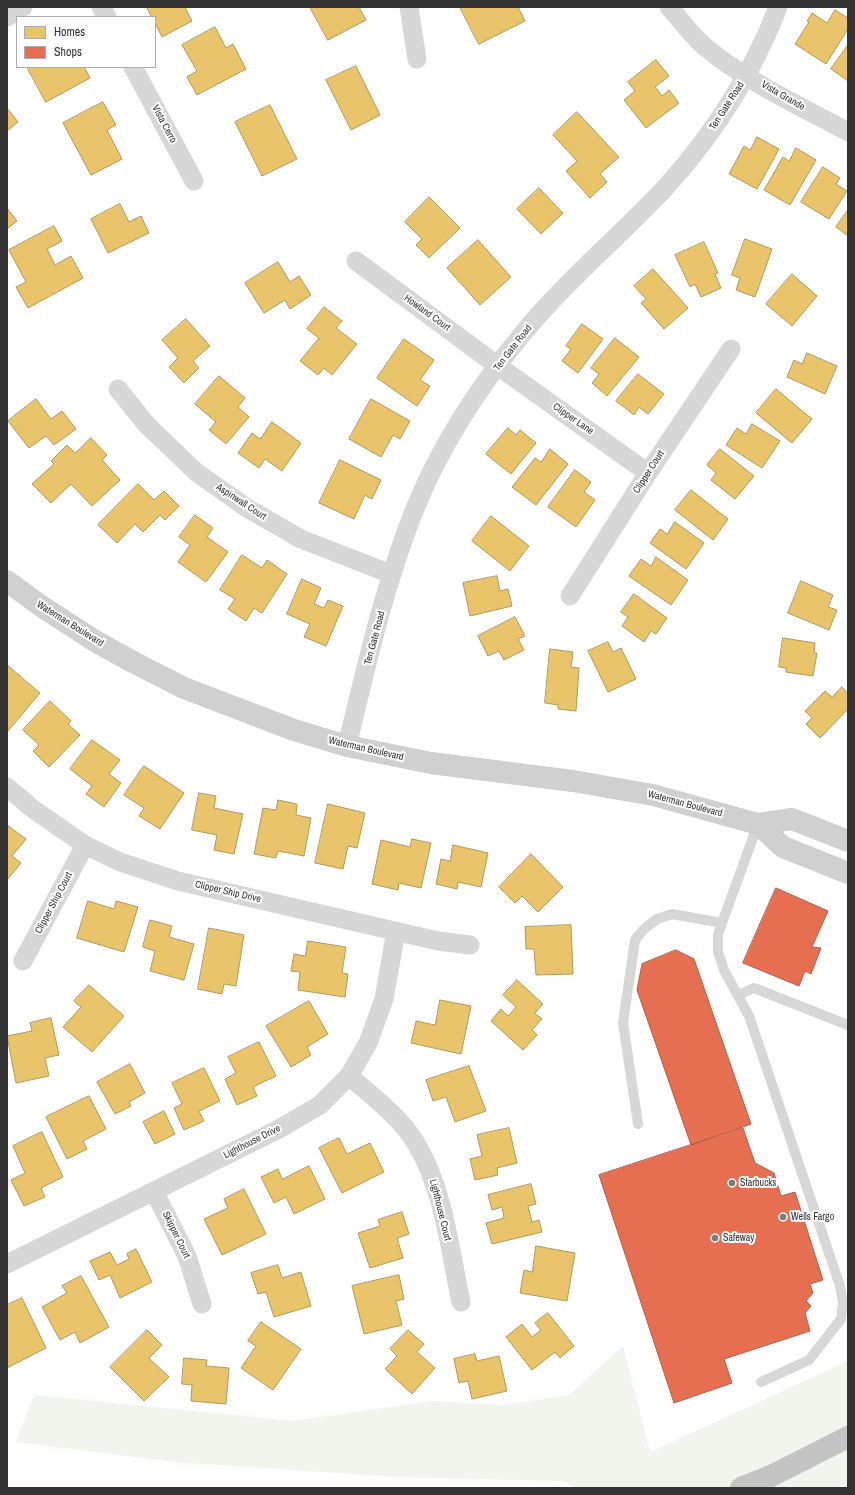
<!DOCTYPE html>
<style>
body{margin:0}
#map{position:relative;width:855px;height:1495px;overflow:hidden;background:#fff;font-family:"Archivo Narrow",sans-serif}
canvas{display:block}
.frame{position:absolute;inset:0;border:8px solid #333;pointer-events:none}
.legend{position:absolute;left:16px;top:16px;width:140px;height:52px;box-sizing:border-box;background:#fff;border:1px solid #adadad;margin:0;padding:5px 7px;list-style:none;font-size:12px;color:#333}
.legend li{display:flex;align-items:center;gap:8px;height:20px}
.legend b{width:20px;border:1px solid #adadad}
</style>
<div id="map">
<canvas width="855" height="1495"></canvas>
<div class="frame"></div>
<ul class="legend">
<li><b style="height:11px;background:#e9c46a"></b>Homes</li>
<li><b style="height:11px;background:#e76f51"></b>Shops</li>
</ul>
</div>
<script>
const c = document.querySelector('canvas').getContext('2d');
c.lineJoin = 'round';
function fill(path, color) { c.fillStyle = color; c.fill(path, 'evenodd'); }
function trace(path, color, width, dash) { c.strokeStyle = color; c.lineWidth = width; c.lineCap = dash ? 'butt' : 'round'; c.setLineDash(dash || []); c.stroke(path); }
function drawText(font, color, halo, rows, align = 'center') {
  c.font = font + ' "Archivo Narrow",sans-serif'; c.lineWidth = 4; c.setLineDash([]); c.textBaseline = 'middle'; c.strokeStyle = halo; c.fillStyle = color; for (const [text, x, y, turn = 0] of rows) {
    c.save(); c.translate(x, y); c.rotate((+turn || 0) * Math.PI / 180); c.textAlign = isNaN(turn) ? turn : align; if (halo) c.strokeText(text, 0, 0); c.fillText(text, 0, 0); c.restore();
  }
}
const green = new Path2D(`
 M 623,1346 L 650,1452 L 848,1361 L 848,1488 L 575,1488 L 562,1481 L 398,1477 L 174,1462 L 16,1442 L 34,1395 L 293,1421 L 433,1401 L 503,1405 L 569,1395 Z`);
const homes = new Path2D(`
 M 147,7 L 185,7 L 192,21 L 162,37 L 155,23 L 155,17 L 152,17 Z
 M 310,7 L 359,7 L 366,20 L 328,40 Z
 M 460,7 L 518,7 L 525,21 L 479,44 Z
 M 835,10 L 848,18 L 848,29 L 826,64 L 795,44 L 809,22 L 807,21 L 812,13 L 827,23 Z
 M 215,27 L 226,48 L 233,44 L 246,69 L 197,95 L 187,77 L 197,71 L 182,45 Z
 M 848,45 L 848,81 L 831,69 Z
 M 656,60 L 669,76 L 655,87 L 662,96 L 669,90 L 679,103 L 646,128 L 624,100 L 635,91 L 628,82 Z
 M 356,66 L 380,115 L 351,130 L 326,80 Z
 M 27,67 L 84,67 L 90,78 L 46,102 Z
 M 103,102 L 116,125 L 107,130 L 122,159 L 91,175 L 63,123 Z
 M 270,105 L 297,159 L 262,176 L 235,122 Z
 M 7,108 L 18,122 L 7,131 Z
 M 577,112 L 619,157 L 600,174 L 607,182 L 590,198 L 566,171 L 577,161 L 553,135 Z
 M 757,137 L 779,149 L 757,189 L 729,174 L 744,146 L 750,150 Z
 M 796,148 L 816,160 L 790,205 L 764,190 L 783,157 L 789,161 Z
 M 823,167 L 840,178 L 836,184 L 847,191 L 829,219 L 801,202 Z
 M 539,188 L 563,213 L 541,234 L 517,209 Z
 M 429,197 L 460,228 L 429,258 L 416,245 L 422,239 L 405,222 Z
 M 120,204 L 129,222 L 141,216 L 149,233 L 108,253 L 91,219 Z
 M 7,208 L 17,221 L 7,229 Z
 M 848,210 L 848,236 L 836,227 Z
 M 54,226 L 62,241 L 47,249 L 55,265 L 71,256 L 83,278 L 28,308 L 16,287 L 26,282 L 9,250 Z
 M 745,239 L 772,249 L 755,297 L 736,290 L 740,278 L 732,275 Z
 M 478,240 L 511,277 L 480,305 L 447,268 Z
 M 704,242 L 718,273 L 715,274 L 721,288 L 701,297 L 695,284 L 690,287 L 675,255 Z
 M 278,262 L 290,282 L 299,276 L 311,295 L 290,309 L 285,300 L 264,313 L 245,283 Z
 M 653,269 L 688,308 L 664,329 L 641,303 L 646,299 L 634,286 Z
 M 792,274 L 817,296 L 792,326 L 766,304 Z
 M 324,307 L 342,321 L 336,328 L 357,344 L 332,375 L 324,368 L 318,375 L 300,361 L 319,338 L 307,329 Z
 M 186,319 L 210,346 L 193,361 L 199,368 L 184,383 L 169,367 L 178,358 L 162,340 Z
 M 582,324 L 603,339 L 578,373 L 562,361 L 571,349 L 566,346 Z
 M 615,338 L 639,357 L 607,396 L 592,383 L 599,374 L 591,368 Z
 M 404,339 L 434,360 L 420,380 L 430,386 L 417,406 L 377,378 Z
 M 807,353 L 837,366 L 825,394 L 787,377 L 794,360 L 802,364 Z
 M 638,374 L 664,394 L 648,414 L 639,407 L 634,415 L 616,401 Z
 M 219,376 L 245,398 L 238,407 L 249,417 L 226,444 L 209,430 L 216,422 L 195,404 Z
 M 776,389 L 812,419 L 792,443 L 756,413 Z
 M 36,399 L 51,419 L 62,411 L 76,429 L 54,445 L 46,436 L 29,448 L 8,421 Z
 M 371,399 L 410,421 L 400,439 L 393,435 L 381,457 L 349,439 Z
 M 272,422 L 301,443 L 282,471 L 265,459 L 259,468 L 238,453 L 252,433 L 260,439 Z
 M 752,424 L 780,441 L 762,468 L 726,445 L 737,428 L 746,434 Z
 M 508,428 L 516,435 L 520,430 L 536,443 L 511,474 L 486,454 Z
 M 91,438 L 107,455 L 102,460 L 120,480 L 92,506 L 71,484 L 51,503 L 32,484 L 54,464 L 51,461 L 67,445 L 75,453 Z
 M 550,449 L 568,464 L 536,505 L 512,487 L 535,458 L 541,462 Z
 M 720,449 L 754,476 L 735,499 L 711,480 L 716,473 L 707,465 Z
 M 340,460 L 381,480 L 372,499 L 365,495 L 354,519 L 319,503 Z
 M 575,470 L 591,482 L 584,492 L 595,500 L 576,527 L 548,507 Z
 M 138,484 L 154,500 L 164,491 L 179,506 L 165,520 L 160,515 L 143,532 L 135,524 L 117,543 L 98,525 Z
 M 691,490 L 728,519 L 713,540 L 675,510 Z
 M 195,515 L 213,528 L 207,537 L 228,552 L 206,582 L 178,562 L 190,545 L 179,537 Z
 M 491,516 L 529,546 L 510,571 L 472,541 Z
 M 675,522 L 704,543 L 686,569 L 650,543 L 660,529 L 667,534 Z
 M 242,555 L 262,568 L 267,560 L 287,574 L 262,613 L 254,608 L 246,621 L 228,609 L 235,599 L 220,590 Z
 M 656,557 L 688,580 L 671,605 L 629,576 L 641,559 L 651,566 Z
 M 497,576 L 500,591 L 508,589 L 512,606 L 470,616 L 463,583 Z
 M 302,579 L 321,588 L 314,604 L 324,608 L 328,600 L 343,606 L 326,646 L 304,637 L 310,624 L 287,614 Z
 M 801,581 L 833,595 L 828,607 L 837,610 L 829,630 L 788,613 Z
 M 634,594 L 667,618 L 656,634 L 651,631 L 644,642 L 622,626 L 628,617 L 621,612 Z
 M 515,617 L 525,636 L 518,639 L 524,650 L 504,660 L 499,651 L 488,656 L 478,636 Z
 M 783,638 L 815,643 L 814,653 L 817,653 L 813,676 L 786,672 L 786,668 L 779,667 Z
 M 608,642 L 613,652 L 621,648 L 636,679 L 608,692 L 588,651 Z
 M 550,649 L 573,652 L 571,667 L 579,668 L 576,711 L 558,709 L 558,705 L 545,703 Z
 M 7,665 L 40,693 L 8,731 L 7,730 Z
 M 842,687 L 848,694 L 848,709 L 820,738 L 806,724 L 812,718 L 805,711 L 825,691 L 832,697 Z
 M 50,701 L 71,721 L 68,724 L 80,735 L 49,767 L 33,751 L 39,745 L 23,730 Z
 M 92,740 L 120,760 L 109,774 L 121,783 L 104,807 L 86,794 L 92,786 L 70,769 Z
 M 144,766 L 184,793 L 160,829 L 139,816 L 144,808 L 124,795 Z
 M 199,793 L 216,796 L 214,808 L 243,814 L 234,854 L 214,850 L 217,835 L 192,830 Z
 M 278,800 L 297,804 L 296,815 L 311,818 L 304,856 L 278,851 L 276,858 L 254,854 L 263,808 L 276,810 Z
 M 328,804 L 365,813 L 357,848 L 348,846 L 343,869 L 315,863 Z
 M 7,825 L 26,839 L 12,856 L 21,863 L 7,880 Z
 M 412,839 L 431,843 L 421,888 L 399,883 L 398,890 L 372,884 L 381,840 L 410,847 Z
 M 453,845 L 488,853 L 481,887 L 458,882 L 457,889 L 436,884 L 441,859 L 450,861 Z
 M 531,854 L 563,887 L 538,912 L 522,896 L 515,903 L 499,887 Z
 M 88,901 L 114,909 L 116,901 L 138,907 L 124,952 L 77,938 Z
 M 150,920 L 172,926 L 169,937 L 194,944 L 184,980 L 150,971 L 155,951 L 143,947 Z
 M 571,925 L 573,974 L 536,975 L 534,949 L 526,949 L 525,927 Z
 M 209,928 L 244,935 L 236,986 L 224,984 L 222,994 L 198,989 Z
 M 308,941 L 346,947 L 342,973 L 348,974 L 345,997 L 298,990 L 300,972 L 291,971 L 294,954 L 305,956 Z
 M 517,980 L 543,1004 L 535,1013 L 542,1019 L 532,1030 L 537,1035 L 523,1050 L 491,1021 L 501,1009 L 508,1016 L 516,1007 L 503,995 Z
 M 89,985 L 124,1016 L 92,1052 L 63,1027 L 81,1007 L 74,1001 Z
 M 440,1000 L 471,1006 L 461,1054 L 411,1043 L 416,1021 L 435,1025 Z
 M 309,1001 L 328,1034 L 307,1047 L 311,1055 L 291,1067 L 266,1026 Z
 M 51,1018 L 59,1055 L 45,1058 L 49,1076 L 16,1083 L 7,1036 L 32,1031 L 30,1023 Z
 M 259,1042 L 276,1076 L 253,1087 L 257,1096 L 237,1105 L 225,1079 L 236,1073 L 228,1057 Z
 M 130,1064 L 145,1093 L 129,1102 L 131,1106 L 115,1114 L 97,1082 Z
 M 469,1066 L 486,1111 L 455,1122 L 446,1097 L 433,1101 L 426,1080 Z
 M 204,1068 L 220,1101 L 199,1111 L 204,1121 L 184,1130 L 174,1108 L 182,1104 L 172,1083 Z
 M 89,1096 L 106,1129 L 83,1141 L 87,1149 L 67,1159 L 46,1117 Z
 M 164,1111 L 175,1134 L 155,1144 L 143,1122 Z
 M 509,1128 L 517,1163 L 497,1168 L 498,1175 L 475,1180 L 470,1159 L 482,1156 L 477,1135 Z
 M 42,1132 L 63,1177 L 41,1188 L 45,1197 L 24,1206 L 11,1180 L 25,1173 L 13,1146 Z
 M 339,1138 L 347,1154 L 370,1143 L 384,1172 L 342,1193 L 319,1148 Z
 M 309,1166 L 325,1199 L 294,1214 L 286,1197 L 274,1203 L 261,1177 L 278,1169 L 282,1179 Z
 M 531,1184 L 536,1204 L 528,1206 L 532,1222 L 539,1220 L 542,1232 L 492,1244 L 486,1223 L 504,1218 L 502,1207 L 492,1210 L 488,1195 Z
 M 244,1189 L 266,1234 L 222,1255 L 204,1219 L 228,1208 L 224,1199 Z
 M 402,1212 L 409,1234 L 397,1238 L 403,1258 L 370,1268 L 358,1233 L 380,1226 L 378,1220 Z
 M 536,1246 L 575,1253 L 567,1301 L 520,1293 L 524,1270 L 532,1272 Z
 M 136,1249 L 152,1282 L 120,1298 L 110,1275 L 99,1280 L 90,1261 L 110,1252 L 117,1265 L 129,1259 L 127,1254 Z
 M 278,1265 L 282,1278 L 301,1272 L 311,1306 L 274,1317 L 266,1292 L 258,1294 L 251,1273 Z
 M 399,1275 L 404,1299 L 396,1301 L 402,1325 L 364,1334 L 352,1286 Z
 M 81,1276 L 109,1327 L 80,1343 L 75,1332 L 60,1340 L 42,1307 L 67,1293 L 62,1286 Z
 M 22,1298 L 46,1348 L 7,1368 L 7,1305 Z
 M 548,1313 L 574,1346 L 560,1358 L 555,1352 L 532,1370 L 506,1337 L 522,1324 L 532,1337 L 541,1330 L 535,1323 Z
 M 261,1322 L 301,1349 L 273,1390 L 241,1368 L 256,1346 L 248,1341 Z
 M 147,1330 L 162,1345 L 149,1358 L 169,1377 L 144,1401 L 110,1367 Z
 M 408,1330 L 424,1344 L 417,1352 L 435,1368 L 412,1394 L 385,1369 L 397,1356 L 390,1349 Z
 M 475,1354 L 477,1361 L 499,1356 L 507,1391 L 472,1399 L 468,1381 L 459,1383 L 454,1359 Z
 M 184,1358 L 207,1360 L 206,1366 L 229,1368 L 226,1404 L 191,1401 L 192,1385 L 182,1384 Z`);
const shops = new Path2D(`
 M 776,888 L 828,911 L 812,947 L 821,948 L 811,974 L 805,971 L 799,986 L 743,963 Z
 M 676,950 L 694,959 L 751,1124 L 691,1145 L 637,990 L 642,964 Z
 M 743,1128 L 755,1163 L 774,1173 L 781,1196 L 795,1192 L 823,1280 L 810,1284 L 813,1293 L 806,1301 L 811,1306 L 805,1313 L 810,1331 L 724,1359 L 732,1383 L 674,1403 L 599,1175 Z`);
const service = new Path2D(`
 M 758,824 L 722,923 L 718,935 L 718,952 L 724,970 L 749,1016 L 840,1286 L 843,1303 L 841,1319 L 809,1360 L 761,1382
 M 738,995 L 754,988 L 848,1025
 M 638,1124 L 623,1023 L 635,940 L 644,929 L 657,919 L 672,914 L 722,923`);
const minor = new Path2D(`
 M 101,7 L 107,17
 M 409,7 L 417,59
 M 669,7 C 681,20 691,35 704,46 C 744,80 802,107 848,132
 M 7,17 L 23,7
 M 133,67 L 194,181
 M 356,261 L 498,366 L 648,473
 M 118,389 L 146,424 L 196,472 L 247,508 L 301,539 L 391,574
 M 570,596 L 648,473 L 731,349
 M 347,746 C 366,667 384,587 414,511 C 440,446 480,385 524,332 C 567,280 619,237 665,188 C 714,134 752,75 778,7
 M 7,787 L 33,809 L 85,845 L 120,862 L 178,881 L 438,941 L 470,945
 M 23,961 L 85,845
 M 349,1076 C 373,1097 401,1117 417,1145 C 444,1190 450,1251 461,1302
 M 154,1191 L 187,1256 L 202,1304
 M 7,1264 L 279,1129 L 320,1105 L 349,1076 L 368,1043 L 384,999 L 396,931`);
const secondary = new Path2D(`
 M 7,581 L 41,606 L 95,641 L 133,662 L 184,688 L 294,730 L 347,746 L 431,763 L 573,781 L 653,795 L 758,824 L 792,819 L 848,841
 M 758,824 L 783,847 L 848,873`);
const motorway = new Path2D(`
 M 741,1488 L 771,1476 L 848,1437`);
const markers = [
 [732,1183,4,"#7a7a7a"],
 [783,1217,4,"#7a7a7a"],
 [715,1238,4,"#7a7a7a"]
];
const streetNames = [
 ["Vista Grande",783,96,30],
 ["Ten Gate Road",727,106,-57],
 ["Vista Cerro",164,124,62],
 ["Howland Court",427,313,36],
 ["Ten Gate Road",513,348,-52],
 ["Clipper Lane",573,419,35],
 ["Clipper Court",649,472,-57],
 ["Aspinwall Court",241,502,33],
 ["Waterman Boulevard",70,624,32],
 ["Ten Gate Road",375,638,-75],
 ["Waterman Boulevard",366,749,13],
 ["Waterman Boulevard",685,804,15],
 ["Clipper Ship Drive",228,892,13],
 ["Clipper Ship Court",54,903,-62],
 ["Lighthouse Drive",252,1142,-27],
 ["Lighthouse Court",440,1210,76],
 ["Skipper Court",176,1235,64]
];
const poiNames = [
 ["Starbucks",740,1183],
 ["Wells Fargo",791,1217],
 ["Safeway",723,1238]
];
fill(green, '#f1f5ed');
fill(homes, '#e9c46a');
trace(homes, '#b2985a', 1);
fill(shops, '#e76f51');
trace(shops, '#b15d48', 1);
trace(service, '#d7d7d7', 10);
trace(minor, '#d7d7d7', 19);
trace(secondary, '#d0d0d0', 22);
trace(motorway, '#c4c4c4', 22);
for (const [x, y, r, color] of markers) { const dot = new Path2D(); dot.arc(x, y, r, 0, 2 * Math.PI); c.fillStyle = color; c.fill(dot); trace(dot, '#fff', 1.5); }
drawText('10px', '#333', '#fff', streetNames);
drawText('10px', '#333', '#fff', poiNames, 'left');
</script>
